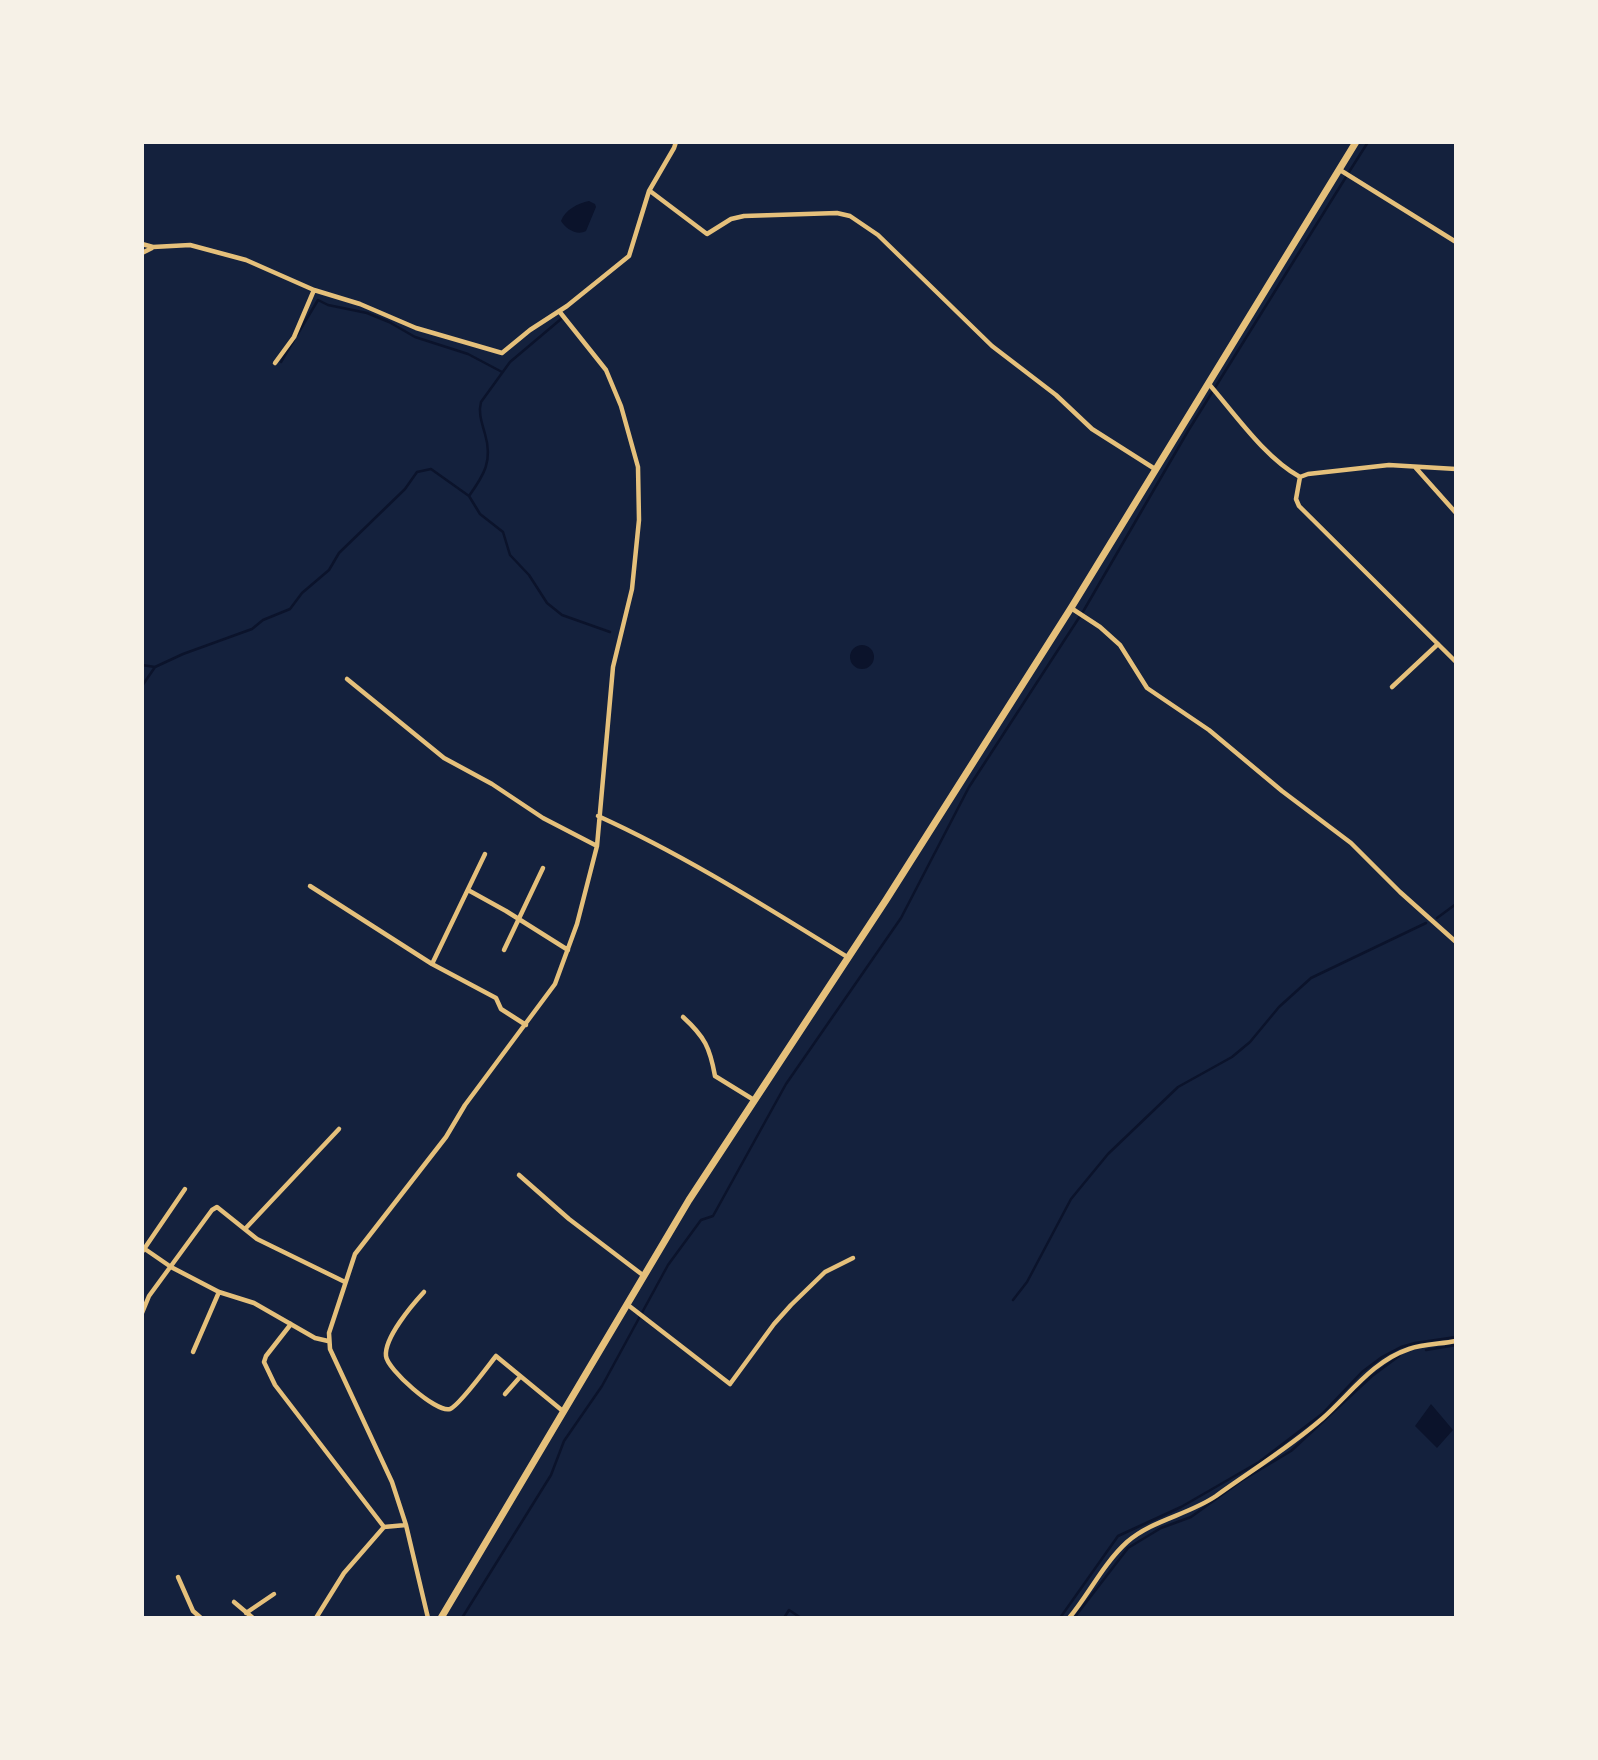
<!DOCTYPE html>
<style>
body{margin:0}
#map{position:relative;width:1598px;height:1760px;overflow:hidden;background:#14213d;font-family:Bitter,serif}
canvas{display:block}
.frame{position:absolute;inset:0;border:144px solid #f6f1e7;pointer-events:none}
</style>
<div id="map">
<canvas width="1598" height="1760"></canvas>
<div class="frame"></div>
</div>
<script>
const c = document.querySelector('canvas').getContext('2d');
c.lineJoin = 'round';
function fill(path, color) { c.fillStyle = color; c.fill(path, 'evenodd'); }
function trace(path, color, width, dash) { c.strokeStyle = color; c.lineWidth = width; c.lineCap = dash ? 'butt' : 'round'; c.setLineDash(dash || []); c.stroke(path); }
const water = new Path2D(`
 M 589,201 L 595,204 L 596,207 L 586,231 C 577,236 566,229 561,221 C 565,210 578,203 589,201 Z
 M850 657a12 12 0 1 1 24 0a12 12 0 1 1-24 0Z
 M 1431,1404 L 1453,1430 L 1437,1448 L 1415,1426 Z`);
const stream = new Path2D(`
 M 1349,172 L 1368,142
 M 297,335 L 318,300 L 328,305 L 367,313 L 389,322 L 415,337 L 468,354 L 502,372
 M 281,362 L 294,340
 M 469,496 C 484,475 493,461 485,434 C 482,423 478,413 481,402 L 510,362 L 561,319
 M 142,665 L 155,667 L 183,654 L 252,629 L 263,620 L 290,609 L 302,593 L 329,570 L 339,553 L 405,489 L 417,472 L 431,469 L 469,496 L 480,514 L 503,532 L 510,555 L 529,575 L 547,603 L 562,615 L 610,632
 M 142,686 L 155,667
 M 1437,918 L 1456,904
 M 1013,1300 L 1027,1282 L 1071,1199 L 1108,1154 L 1178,1087 L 1232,1057 L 1250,1042 L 1279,1007 L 1311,978 L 1426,923
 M 1426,1350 L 1456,1345
 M 462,1618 L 551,1475 L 564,1441 L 602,1386 L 668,1265 L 701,1220 L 713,1216 L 786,1084 L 901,918 L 969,787 L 1084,610 L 1188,431 L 1346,177
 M 784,1618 L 789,1610 L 801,1618
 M 1060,1618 L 1118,1536 L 1181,1507 L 1259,1462 L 1322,1414 L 1362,1372 L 1382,1357 L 1401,1347 L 1415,1343 L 1456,1337
 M 1074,1618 L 1128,1548 L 1161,1528 L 1191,1517 L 1241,1481 L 1291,1451 L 1372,1376 L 1399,1356`);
const minor = new Path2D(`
 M 1340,170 L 1456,242
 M 650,191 L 707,234 L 731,219 L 744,216 L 837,213 L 850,216 L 878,235 L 992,346 L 1056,395 L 1092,429 L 1155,469
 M 142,244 L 153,247 L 190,245 L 246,260 L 314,290 L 360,304 L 416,328 L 502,353 L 530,330 L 567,306 L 629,256 L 649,191 L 674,148 L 676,142
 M 142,253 L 152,248
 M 275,363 L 294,337 L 314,290
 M 1208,383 C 1235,414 1265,458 1300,477 L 1308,474 L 1389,465 L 1456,469
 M 1415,467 L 1456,513
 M 1300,477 L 1296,499 L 1299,506 L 1456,662
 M 1071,608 L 1100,627 L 1120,645 L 1147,688 L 1209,730 L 1282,791 L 1351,843 L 1400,892 L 1456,942
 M 347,679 L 444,758 L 492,784 L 543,818 L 597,846
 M 1392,687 L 1438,644
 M 598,816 C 686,856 766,907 849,958
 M 310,886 L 432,964 L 496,998 L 501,1009 L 526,1025
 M 468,890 L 506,911 L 568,950
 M 504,950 L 543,868
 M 432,964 L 485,854
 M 683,1017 C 705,1037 710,1048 715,1076 L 754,1100
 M 519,1175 L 569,1219 L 644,1276
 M 245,1229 L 339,1129
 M 142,1247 L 171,1267 L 219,1292 L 254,1303 L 315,1338 L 328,1341
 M 142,1252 L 185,1189
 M 424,1292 C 412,1305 384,1338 386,1356 C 387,1369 436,1413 450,1409 C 459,1406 488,1366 496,1356 L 564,1412
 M 628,1305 L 730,1384 L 774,1324 L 791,1305 L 825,1272 L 853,1258
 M 142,1313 L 149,1296 L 212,1210 L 217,1207 L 257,1239 L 345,1282
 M 291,1324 L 266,1356 L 264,1362 L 275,1385 L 384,1527
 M 193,1352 L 219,1292
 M 505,1394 L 520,1377
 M 178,1577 L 193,1611 L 201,1618
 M 234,1602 L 253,1618
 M 246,1613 L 274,1594
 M 316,1618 L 344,1573 L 384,1527 L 406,1525
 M 428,1618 L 406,1525 L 392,1482 L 330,1349 L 329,1333 L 355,1254 L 446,1137 L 465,1105 L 555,984 L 577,924 L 597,846 L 613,667 L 632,589 L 639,520 L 638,467 L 621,406 L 606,370 L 559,311
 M 1069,1618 C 1089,1594 1103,1564 1127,1542 C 1152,1520 1188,1515 1216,1496 C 1252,1470 1290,1447 1323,1418 C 1351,1393 1373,1361 1409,1349 C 1423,1344 1441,1344 1456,1341`);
const primary = new Path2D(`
 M 441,1618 L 689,1200 L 886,900 L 1071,608 L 1356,142`);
fill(water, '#0b132b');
trace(stream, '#0b132b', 2.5);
trace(minor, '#e5c07b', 4.5);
trace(primary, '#e5c07b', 7);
</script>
